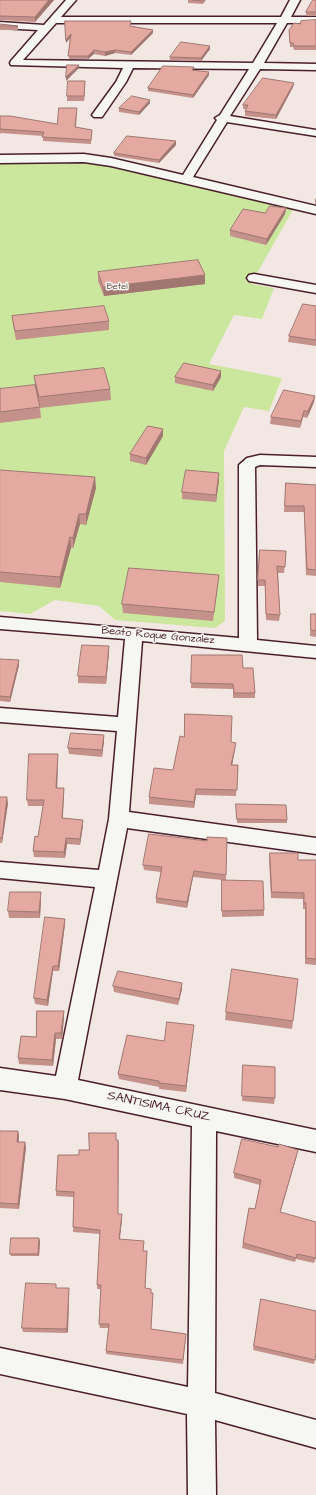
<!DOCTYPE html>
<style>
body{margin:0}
canvas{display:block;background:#f2e7e2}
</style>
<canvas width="316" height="1495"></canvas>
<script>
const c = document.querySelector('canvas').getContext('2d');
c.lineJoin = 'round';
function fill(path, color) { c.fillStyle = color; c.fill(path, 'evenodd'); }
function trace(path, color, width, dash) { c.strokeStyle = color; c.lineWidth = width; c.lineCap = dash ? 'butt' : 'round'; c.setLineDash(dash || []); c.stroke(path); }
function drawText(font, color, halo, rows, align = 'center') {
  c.font = font + ' "Architects Daughter",sans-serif'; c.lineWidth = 3; c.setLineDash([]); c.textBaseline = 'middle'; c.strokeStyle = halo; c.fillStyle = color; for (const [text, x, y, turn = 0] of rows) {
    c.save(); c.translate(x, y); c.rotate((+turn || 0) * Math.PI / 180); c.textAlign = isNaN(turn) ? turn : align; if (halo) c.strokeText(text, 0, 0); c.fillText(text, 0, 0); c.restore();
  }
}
const green = new Path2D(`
 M 83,160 L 295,206 L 251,284 L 274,288 L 262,319 L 234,315 L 209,364 L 282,378 L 269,411 L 244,407 L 224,451 L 225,621 L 215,628 L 115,620 L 99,606 L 55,600 L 30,614 L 0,611 L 0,162 Z`);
const minor = new Path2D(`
 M 66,0 L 76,0 L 61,17 L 281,17 L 290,0 L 300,0 L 291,17 L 316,17 L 316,23 L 287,23 L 264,63 L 316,64 L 316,70 L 260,69 L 230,116 L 316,130 L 316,136 L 227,122 L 193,177 L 316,206 L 316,214 L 111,166 L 84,162 L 0,163 L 0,155 L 84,154 L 111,158 L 183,175 L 217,120 L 215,118 L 220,115 L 249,69 L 133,68 L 126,82 L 102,117 L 94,117 L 92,115 L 116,82 L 123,68 L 11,65 L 10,63 L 11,61 L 38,30 L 0,28 L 0,22 L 44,25 ZM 56,23 L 277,23 L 253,63 L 23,60 Z
 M 254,274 L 316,285 L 316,293 L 249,281 L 247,278 L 249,275 Z
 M 260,455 L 316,457 L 316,467 L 260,465 L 255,467 L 257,640 L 316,646 L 316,658 L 142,641 L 129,812 L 316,838 L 316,854 L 127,828 L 78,1080 L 316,1130 L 316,1152 L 216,1131 L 215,1393 L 316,1420 L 316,1448 L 215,1420 L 216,1495 L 188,1495 L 187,1414 L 0,1374 L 0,1348 L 188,1387 L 192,1126 L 65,1099 L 0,1090 L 0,1068 L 56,1076 L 95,887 L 0,878 L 0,862 L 99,870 L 109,819 L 117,731 L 0,722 L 0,708 L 118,717 L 125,639 L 0,629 L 0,617 L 239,638 L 239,465 L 247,458 Z`);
const wall = new Path2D(`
 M 0,0 L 54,0 L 35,22 L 0,20 L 0,21 Z
 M 188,0 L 206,0 L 203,4 L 188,3 Z
 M 316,0 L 316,16 L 306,16 L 306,12 Z
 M 316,20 L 316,50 L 294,50 L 293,47 L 290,47 L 289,30 L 300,24 Z
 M 65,21 L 131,26 L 153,30 L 153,33 L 131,55 L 115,53 L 105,56 L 94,54 L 88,59 L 69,59 L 70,38 L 66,43 Z
 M 0,24 L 18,26 L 18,30 L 0,30 L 0,31 Z
 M 210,46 L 210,49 L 201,61 L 170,60 L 170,57 Z
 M 194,70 L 209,75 L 193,98 L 148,91 L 148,88 Z
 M 85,81 L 84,101 L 67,101 L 67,96 Z
 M 294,83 L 293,87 L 276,119 L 245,116 L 245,111 L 246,109 L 243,109 L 243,105 Z
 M 150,103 L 139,115 L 119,112 L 119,108 Z
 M 77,112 L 76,127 L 92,130 L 91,144 L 43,141 L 43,136 L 1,133 L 0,134 L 0,116 L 57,124 Z
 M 176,141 L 176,145 L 159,163 L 114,156 L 114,153 Z
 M 316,198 L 316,205 L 315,204 L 315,199 Z
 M 286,208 L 285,214 L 266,245 L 230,236 L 230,230 L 265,213 Z
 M 98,272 L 205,284 L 104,296 L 98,281 Z
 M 316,306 L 316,346 L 288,342 L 289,336 Z
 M 12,316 L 109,321 L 109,330 L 16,340 L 13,325 Z
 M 221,371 L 221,377 L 213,391 L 175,383 L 175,377 Z
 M 34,376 L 110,389 L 111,400 L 40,408 L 35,386 Z
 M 0,389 L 40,407 L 41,418 L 0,423 Z
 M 314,402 L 307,418 L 303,417 L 300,428 L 270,424 L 271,417 Z
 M 163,436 L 146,465 L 130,461 L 130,454 Z
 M 0,470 L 96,488 L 86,525 L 80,524 L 73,548 L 71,548 L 60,588 L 0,582 Z
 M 219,480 L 216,502 L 182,499 L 182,492 Z
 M 286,483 L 316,485 L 316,576 L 306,575 L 304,512 L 284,512 Z
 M 286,551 L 284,573 L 278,573 L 280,615 L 279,621 L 266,620 L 265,586 L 258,586 L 259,556 Z
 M 218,584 L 213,621 L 123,613 L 122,604 Z
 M 311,614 L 316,614 L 316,637 L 310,636 Z
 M 109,646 L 109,652 L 106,684 L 78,683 L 78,676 Z
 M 192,655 L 243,668 L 255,693 L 255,698 L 233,698 L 233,689 L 191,688 Z
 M 0,659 L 19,665 L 10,702 L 0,701 Z
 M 104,735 L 104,741 L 102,757 L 69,754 L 68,748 Z
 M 184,737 L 231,742 L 235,749 L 232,765 L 238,765 L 236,796 L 196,795 L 194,808 L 149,804 L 149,797 L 173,770 Z
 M 58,754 L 58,760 L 57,788 L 64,788 L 64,793 L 63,818 L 83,825 L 80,845 L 67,844 L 65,858 L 34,857 L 33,851 L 38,837 L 43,806 L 28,806 L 27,800 Z
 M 0,797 L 8,803 L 2,843 L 0,843 Z
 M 236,804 L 287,820 L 287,823 L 237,823 Z
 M 270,853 L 298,860 L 316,860 L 316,965 L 305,964 L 305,909 L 303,909 L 303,899 L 271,898 L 269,859 Z
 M 143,865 L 226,875 L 226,880 L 264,910 L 264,916 L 222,917 L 222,880 L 193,877 L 187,908 L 156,903 L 156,898 L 161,872 L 144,870 Z
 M 41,892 L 41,899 L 40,918 L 9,918 L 8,911 Z
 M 65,919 L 65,924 L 59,971 L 53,971 L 48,1006 L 35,1004 L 34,998 Z
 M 182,983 L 182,989 L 178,1005 L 114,992 L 113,986 Z
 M 64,1011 L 64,1017 L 62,1039 L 56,1039 L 53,1066 L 19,1064 L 18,1058 L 36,1037 Z
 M 226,1012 L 293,1021 L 292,1029 L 225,1020 Z
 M 193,1031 L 186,1092 L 159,1089 L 159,1087 L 119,1079 L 118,1074 L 164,1041 Z
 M 243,1065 L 275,1098 L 274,1104 L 242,1101 Z
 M 0,1131 L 18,1131 L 19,1136 L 19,1142 L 26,1147 L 19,1209 L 0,1208 Z
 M 116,1140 L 118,1140 L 119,1145 L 118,1214 L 122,1219 L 120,1239 L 144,1246 L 143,1251 L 147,1251 L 145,1288 L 151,1330 L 186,1334 L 183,1364 L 106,1354 L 106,1351 L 109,1328 L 100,1328 L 99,1324 L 101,1289 L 97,1289 L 97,1285 L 100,1234 L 73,1232 L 73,1227 L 74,1197 L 56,1196 L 56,1191 L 79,1155 L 89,1150 Z
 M 297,1155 L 280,1212 L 316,1258 L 314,1263 L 296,1259 L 295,1262 L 242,1248 L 249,1208 L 255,1209 L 260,1185 L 234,1178 L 234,1173 Z
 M 40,1241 L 39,1256 L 11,1256 L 10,1254 Z
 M 57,1288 L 69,1292 L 68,1331 L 67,1333 L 23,1332 L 22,1328 Z
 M 261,1299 L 315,1360 L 314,1364 L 253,1350 Z`);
const shadedWall = new Path2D(`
 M 49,0 L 54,0 L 35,22 L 35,17 Z
 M 153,30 L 153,33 L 131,55 L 131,52 Z
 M 71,34 L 71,37 L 66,43 L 66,40 Z
 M 210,46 L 210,49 L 201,61 L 201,58 Z
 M 94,50 L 94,54 L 88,59 L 88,56 Z
 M 115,50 L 115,53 L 105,56 L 105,52 Z
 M 79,65 L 79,68 L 66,81 L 66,77 Z
 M 209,72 L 209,75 L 193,98 L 193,95 Z
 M 85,81 L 85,86 L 84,101 L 84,96 Z
 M 294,83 L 293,87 L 276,119 L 276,115 Z
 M 150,100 L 150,103 L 139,115 L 139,112 Z
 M 176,141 L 176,145 L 159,163 L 159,160 Z
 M 286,208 L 285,214 L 266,245 L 267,239 Z
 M 205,275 L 205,284 L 104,296 L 103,287 Z
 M 221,371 L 221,377 L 213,391 L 213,385 Z
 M 315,396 L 314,402 L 307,418 L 308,411 Z
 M 304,411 L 303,417 L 300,428 L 301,421 Z
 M 163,429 L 163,436 L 146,465 L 146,458 Z
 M 219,473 L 219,480 L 216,502 L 216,495 Z
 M 95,477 L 96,488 L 86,525 L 86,514 Z
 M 79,514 L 80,524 L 73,548 L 73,538 Z
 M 70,537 L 71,548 L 60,588 L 60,577 Z
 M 109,646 L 109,652 L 106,684 L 106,677 Z
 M 19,660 L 19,665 L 10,702 L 10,697 Z
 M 104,735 L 104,741 L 102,757 L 102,750 Z
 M 236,743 L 235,749 L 231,771 L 231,765 Z
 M 58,754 L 58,760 L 57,793 L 56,788 Z
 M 64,788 L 64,793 L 62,824 L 62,818 Z
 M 196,789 L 196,795 L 194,808 L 194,802 Z
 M 7,797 L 8,803 L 2,843 L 2,838 Z
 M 83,820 L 83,825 L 80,845 L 80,839 Z
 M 66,838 L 67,844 L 65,858 L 64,852 Z
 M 194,871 L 193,877 L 187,908 L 187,902 Z
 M 41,892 L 41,899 L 40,918 L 39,912 Z
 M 65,919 L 65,924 L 59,971 L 58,966 Z
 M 53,966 L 53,971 L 48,1006 L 47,1000 Z
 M 182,983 L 182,989 L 178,1005 L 179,999 Z
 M 64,1011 L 64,1017 L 62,1039 L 61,1033 Z
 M 194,1025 L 193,1031 L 186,1092 L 186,1086 Z
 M 55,1033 L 56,1039 L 53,1066 L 52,1060 Z
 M 18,1131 L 19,1136 L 18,1147 L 17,1142 Z
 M 25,1142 L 26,1147 L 19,1209 L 18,1204 Z
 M 298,1150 L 297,1155 L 279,1217 L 280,1212 Z
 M 122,1214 L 122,1219 L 119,1243 L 119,1239 Z
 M 39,1238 L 40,1241 L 39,1256 L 38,1254 Z
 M 69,1288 L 69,1292 L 68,1331 L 67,1333 L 66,1329 Z`);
const building = new Path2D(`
 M 0,0 L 49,0 L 35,17 L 0,16 Z
 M 193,0 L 204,0 L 203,1 Z
 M 313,0 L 316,0 L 316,12 L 306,12 Z
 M 316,20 L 316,46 L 294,46 L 293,43 L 290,43 L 289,30 L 294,23 L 300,24 L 301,21 Z
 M 65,21 L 131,21 L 130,26 L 153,30 L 131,52 L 115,50 L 105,52 L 94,50 L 88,56 L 68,56 L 71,34 L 66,40 Z
 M 0,24 L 18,26 L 0,26 Z
 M 181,42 L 210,46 L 201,58 L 170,57 Z
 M 67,65 L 79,65 L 66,77 Z
 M 163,66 L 194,67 L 192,70 L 209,72 L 193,95 L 148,88 Z
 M 263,78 L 294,83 L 276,115 L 245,111 L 248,105 L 243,105 Z
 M 68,81 L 85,81 L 84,96 L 67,96 Z
 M 132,96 L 150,100 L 139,112 L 119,108 Z
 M 59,108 L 77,108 L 75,127 L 92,130 L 91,140 L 42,137 L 44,132 L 0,129 L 0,116 L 10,116 L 57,124 Z
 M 127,136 L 176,141 L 159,160 L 114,153 Z
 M 270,206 L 286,208 L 267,239 L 230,230 L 243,209 L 265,213 Z
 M 198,260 L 205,275 L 103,287 L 98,272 Z
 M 303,304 L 316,306 L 316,340 L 289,336 Z
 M 104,306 L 109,321 L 15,331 L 12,316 Z
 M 184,363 L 221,371 L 213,385 L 175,377 Z
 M 104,368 L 110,389 L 39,397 L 34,376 Z
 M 35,385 L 40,407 L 0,412 L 0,389 Z
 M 284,390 L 315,396 L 308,411 L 304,411 L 301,421 L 271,417 Z
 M 148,426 L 163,429 L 146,458 L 130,454 Z
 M 0,470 L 95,477 L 86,514 L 79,514 L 73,538 L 70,537 L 60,577 L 0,572 Z
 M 186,470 L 219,473 L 216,495 L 182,492 Z
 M 286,483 L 316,485 L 316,570 L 307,569 L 304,506 L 285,506 Z
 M 260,550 L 286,551 L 285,567 L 277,566 L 280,615 L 266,614 L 265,580 L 258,580 Z
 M 129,568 L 219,575 L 214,612 L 122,604 Z
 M 311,614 L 316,614 L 316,631 L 311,630 Z
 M 82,645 L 109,646 L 106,677 L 78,676 Z
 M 192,655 L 242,655 L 243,668 L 253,668 L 255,693 L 234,693 L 233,684 L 191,683 Z
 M 0,659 L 19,660 L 10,697 L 0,696 Z
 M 185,714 L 232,716 L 231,742 L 236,743 L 231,765 L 238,765 L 237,790 L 196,789 L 194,802 L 149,797 L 154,768 L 173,770 L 180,736 L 184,737 Z
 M 71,733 L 104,735 L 102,750 L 68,748 Z
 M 29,754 L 58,754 L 56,788 L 64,788 L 62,818 L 83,820 L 80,839 L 66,838 L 64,852 L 33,851 L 35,836 L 38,837 L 44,800 L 27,800 Z
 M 0,797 L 7,797 L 2,838 L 0,838 Z
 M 236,804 L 286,805 L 287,820 L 237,819 Z
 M 149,834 L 207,841 L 207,837 L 227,838 L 226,875 L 194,871 L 187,902 L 156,898 L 162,867 L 143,865 Z
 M 270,853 L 298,853 L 298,860 L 316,860 L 316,959 L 306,958 L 306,903 L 304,903 L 304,893 L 272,892 Z
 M 222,880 L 263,881 L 264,910 L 222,911 Z
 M 10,892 L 41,892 L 39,912 L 8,911 Z
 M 45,917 L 65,919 L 58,966 L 53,966 L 47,1000 L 34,998 Z
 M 232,969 L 298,979 L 293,1021 L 226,1012 Z
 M 118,971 L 182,983 L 179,999 L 113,986 Z
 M 37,1011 L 64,1011 L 61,1033 L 55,1033 L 52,1060 L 18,1058 L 21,1036 L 36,1037 Z
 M 167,1022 L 194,1025 L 186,1086 L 159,1083 L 159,1081 L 118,1074 L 127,1035 L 164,1041 Z
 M 243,1065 L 275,1067 L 275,1098 L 242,1096 Z
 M 0,1131 L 18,1131 L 17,1142 L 25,1142 L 18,1204 L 0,1203 Z
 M 89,1133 L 116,1133 L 116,1140 L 118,1140 L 118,1214 L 122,1214 L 119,1239 L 144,1241 L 143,1251 L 147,1251 L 145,1288 L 151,1289 L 151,1293 L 153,1293 L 151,1329 L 186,1334 L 183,1360 L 106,1351 L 109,1324 L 99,1324 L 101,1285 L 97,1285 L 100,1230 L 73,1227 L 74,1192 L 56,1191 L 58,1155 L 79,1155 L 79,1150 L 89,1150 Z
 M 242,1139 L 278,1147 L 279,1144 L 298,1150 L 280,1212 L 316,1222 L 316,1258 L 297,1254 L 296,1258 L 243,1243 L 249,1208 L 255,1209 L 261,1180 L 234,1173 Z
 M 11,1238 L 39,1238 L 38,1254 L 10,1254 Z
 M 26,1283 L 56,1284 L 56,1288 L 69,1288 L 67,1327 L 66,1329 L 22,1328 Z
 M 261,1299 L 316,1311 L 316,1352 L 315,1360 L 254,1346 Z`);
const farParknames = [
 ["Betel",117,287]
];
const streetNames = [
 ["Beato Roque Gonzalez",158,636,5]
];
const nearStreetnames = [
 ["SANTISIMA CRUZ",159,1107,12]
];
fill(green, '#cbe79e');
trace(minor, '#4a1f2b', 3);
fill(minor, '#f6f6f2');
fill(wall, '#c4928b');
fill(shadedWall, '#a07771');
fill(building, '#e4aaa2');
trace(building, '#a07771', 1);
drawText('9px', '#6a5148', '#f6f6f2', farParknames);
drawText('11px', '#4a1f2b', '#f6f6f2', streetNames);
drawText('13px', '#4a1f2b', '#f6f6f2', nearStreetnames);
</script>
